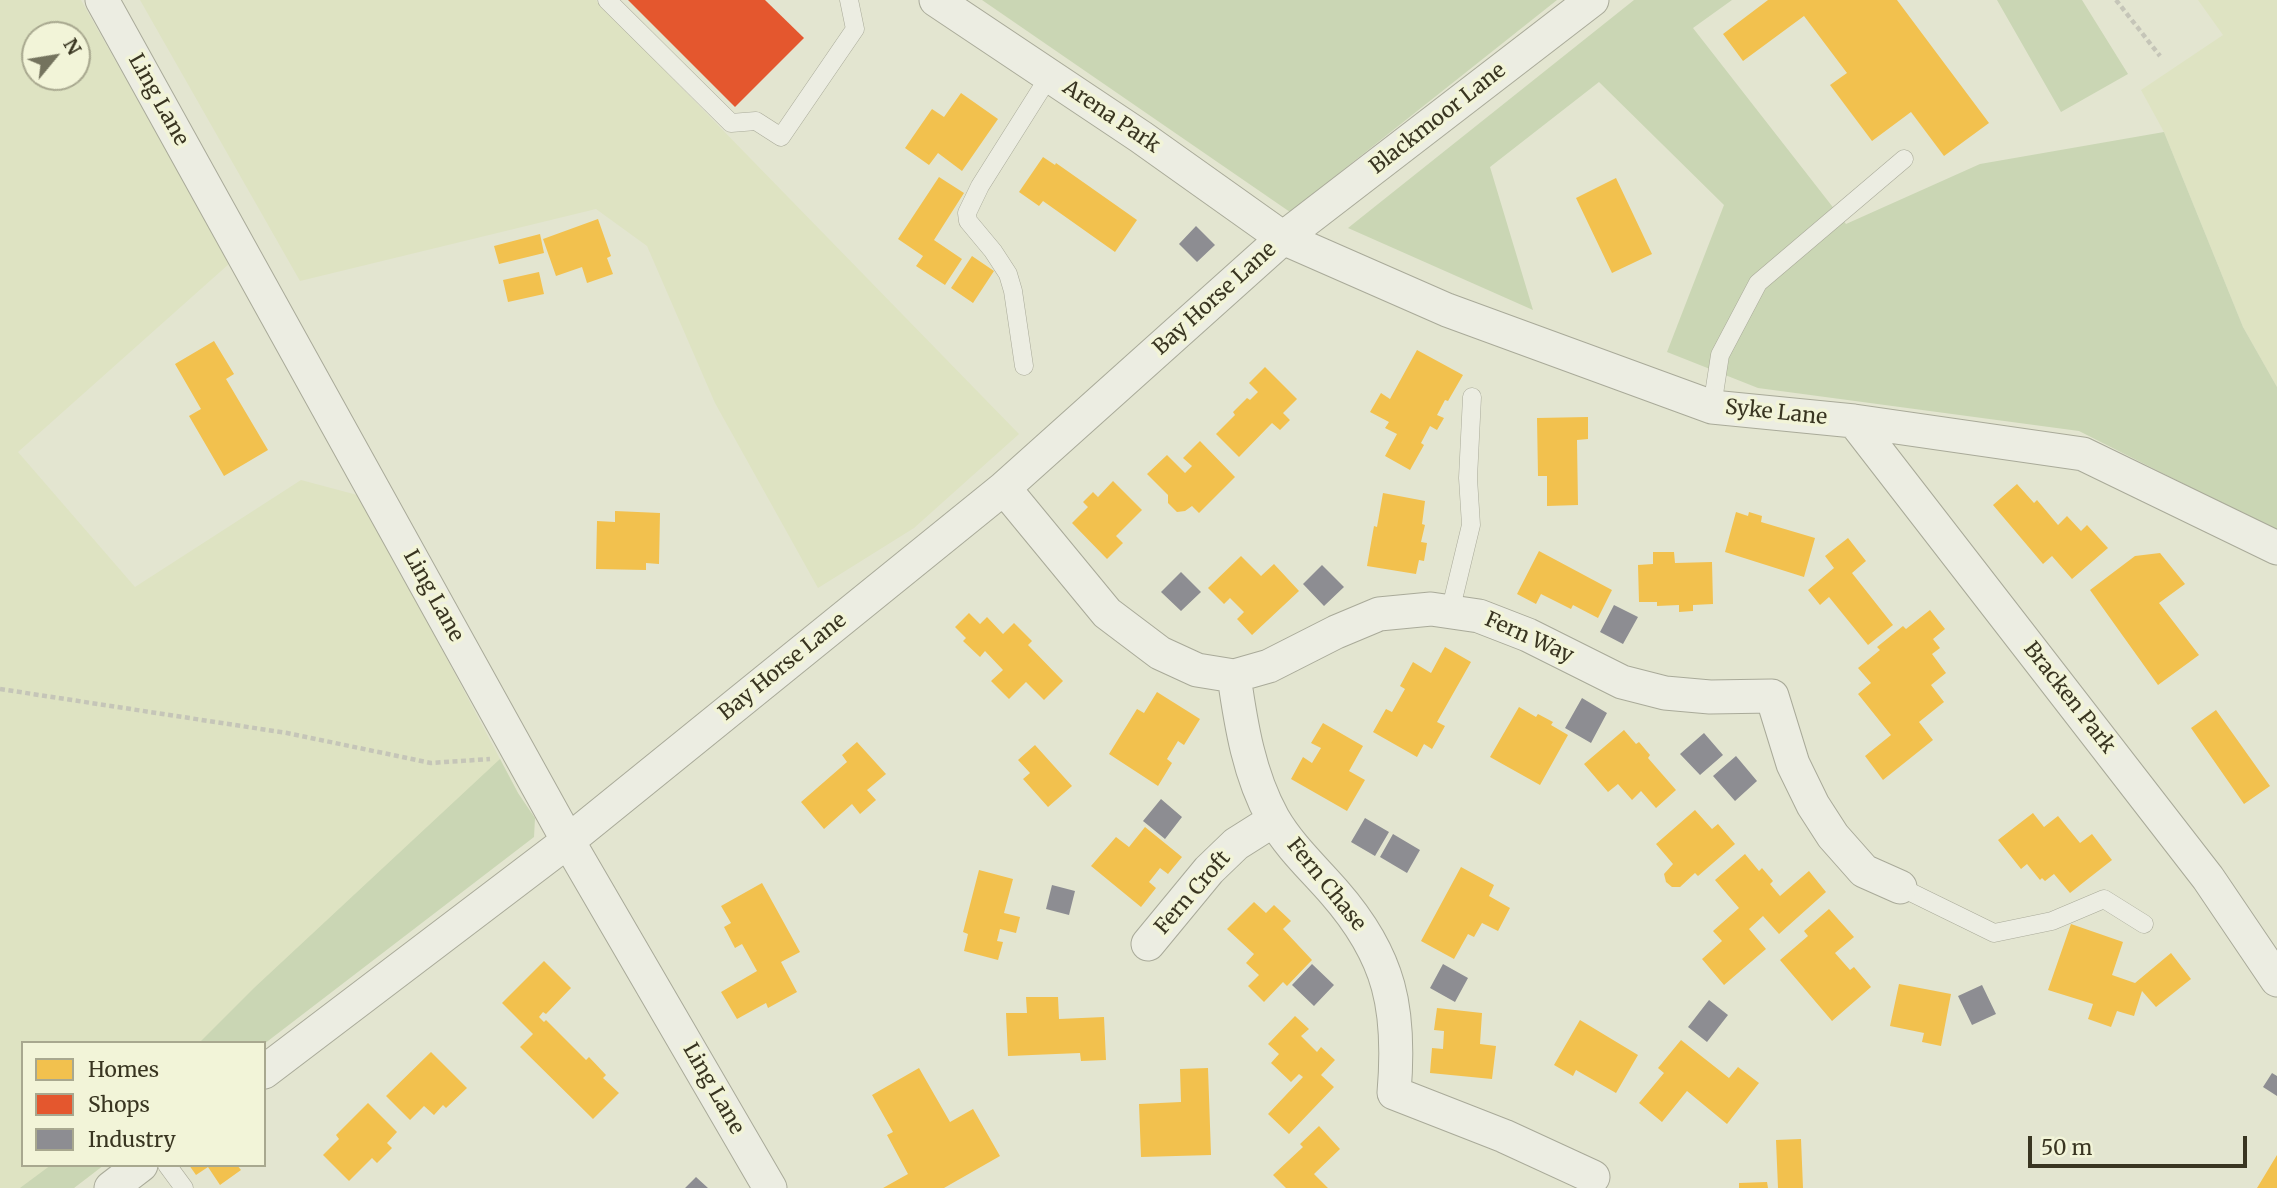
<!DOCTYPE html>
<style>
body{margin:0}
#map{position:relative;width:2277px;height:1188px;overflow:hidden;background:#e3e5d0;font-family:Merriweather,serif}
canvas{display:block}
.legend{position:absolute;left:21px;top:1041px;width:245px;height:126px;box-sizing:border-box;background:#f2f4d8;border:2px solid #a8a88f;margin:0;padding:9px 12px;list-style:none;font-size:21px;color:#393521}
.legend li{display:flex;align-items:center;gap:14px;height:35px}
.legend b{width:35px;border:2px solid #a8a88f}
.north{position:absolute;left:21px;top:21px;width:70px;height:70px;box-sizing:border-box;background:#f2f4d8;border:2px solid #a8a88f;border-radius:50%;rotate:60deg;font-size:19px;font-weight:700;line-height:28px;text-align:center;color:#393521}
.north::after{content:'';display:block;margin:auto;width:24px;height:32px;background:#74735e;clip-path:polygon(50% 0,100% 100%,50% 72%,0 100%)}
.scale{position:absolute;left:2028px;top:1136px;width:219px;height:32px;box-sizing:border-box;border:4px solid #393521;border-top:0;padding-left:9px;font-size:21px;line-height:24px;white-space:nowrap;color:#393521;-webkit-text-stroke:5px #f2f4d8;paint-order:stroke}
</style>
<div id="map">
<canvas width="2277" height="1188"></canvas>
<ul class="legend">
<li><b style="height:19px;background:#f2c14e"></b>Homes</li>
<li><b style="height:19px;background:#e4572e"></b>Shops</li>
<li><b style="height:19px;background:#8d8d92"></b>Industry</li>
</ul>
<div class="north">N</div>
<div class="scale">50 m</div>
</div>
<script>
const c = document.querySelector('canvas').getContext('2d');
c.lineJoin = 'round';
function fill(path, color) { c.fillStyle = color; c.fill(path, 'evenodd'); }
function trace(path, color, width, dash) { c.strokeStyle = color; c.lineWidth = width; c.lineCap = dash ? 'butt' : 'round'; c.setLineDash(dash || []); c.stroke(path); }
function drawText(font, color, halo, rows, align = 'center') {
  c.font = font + ' Merriweather,serif'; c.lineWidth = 7; c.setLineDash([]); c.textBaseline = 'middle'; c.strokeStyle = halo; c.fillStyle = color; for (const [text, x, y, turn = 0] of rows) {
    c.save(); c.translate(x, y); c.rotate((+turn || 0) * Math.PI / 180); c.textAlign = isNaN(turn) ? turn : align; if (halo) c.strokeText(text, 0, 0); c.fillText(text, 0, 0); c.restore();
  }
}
const farmland = new Path2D(`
 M 0,0 L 81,0 L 230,263 L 18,452 L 135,587 L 301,480 L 361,496 L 518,793 L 248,1043 L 23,1043 L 23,1165 L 104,1165 L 74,1188 L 0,1188 ZM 35,35 L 77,35 L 77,77 L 35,77 Z
 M 140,0 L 596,0 L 1019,434 L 914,528 L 818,588 L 715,403 L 647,246 L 596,209 L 300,281 Z
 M 2198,0 L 2277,0 L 2277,387 L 2243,327 L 2164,132 L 2141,90 L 2223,35 Z`);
const green = new Path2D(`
 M 982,0 L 1557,0 L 1290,212 Z
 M 1634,0 L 1732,0 L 1693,28 L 1846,224 L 1980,164 L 2164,132 L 2243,327 L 2277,387 L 2277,531 L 2079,431 L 1758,388 L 1667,352 L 1724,205 L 1599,82 L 1490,167 L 1533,310 L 1348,228 Z
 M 1997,0 L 2082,0 L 2128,74 L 2061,112 Z
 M 500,759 L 518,793 L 535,818 L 534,837 L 264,1044 L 199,1043 L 254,988 Z
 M 51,1165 L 104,1165 L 74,1188 L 20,1188 Z`);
const homes = new Path2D(`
 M 1768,0 L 1897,0 L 1989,123 L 1944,156 L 1911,112 L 1872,141 L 1830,85 L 1847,73 L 1804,16 L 1743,61 L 1723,34 Z
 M 961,93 L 998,119 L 962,171 L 938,153 L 929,165 L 905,148 L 932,109 L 944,117 Z
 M 1043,157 L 1055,165 L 1056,163 L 1137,220 L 1115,252 L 1043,201 L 1039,206 L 1019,192 Z
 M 939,177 L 964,193 L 934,240 L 962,259 L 945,285 L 916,266 L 923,256 L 898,239 Z
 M 1616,178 L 1652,254 L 1612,273 L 1576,198 Z
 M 598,219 L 611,256 L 607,258 L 613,274 L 587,283 L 582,267 L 556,276 L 543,239 Z
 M 540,234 L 544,253 L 499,264 L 494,246 Z
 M 972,256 L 994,271 L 973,303 L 951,288 Z
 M 539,272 L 544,294 L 508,302 L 503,280 Z
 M 214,341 L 234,374 L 226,379 L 268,450 L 224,476 L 189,416 L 201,409 L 175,364 Z
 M 1417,350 L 1463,375 L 1448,401 L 1445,400 L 1437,415 L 1444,418 L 1437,430 L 1430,426 L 1421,443 L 1424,445 L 1410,470 L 1385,456 L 1397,434 L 1385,428 L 1389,422 L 1370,412 L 1381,393 L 1390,399 Z
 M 1265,367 L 1297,399 L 1283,413 L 1290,420 L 1280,430 L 1272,423 L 1239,457 L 1216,434 L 1235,415 L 1233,412 L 1247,398 L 1250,400 L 1258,392 L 1249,383 Z
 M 1588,417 L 1588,439 L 1577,440 L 1578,505 L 1547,506 L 1547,476 L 1538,476 L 1537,418 Z
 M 1200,441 L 1235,477 L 1199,513 L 1192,506 L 1185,511 L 1177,512 L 1168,503 L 1168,495 L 1147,474 L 1167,455 L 1185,473 L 1192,466 L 1183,458 Z
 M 1113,481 L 1142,510 L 1116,536 L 1123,543 L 1107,559 L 1072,523 L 1088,507 L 1083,502 L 1093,492 L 1098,497 Z
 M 2017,484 L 2034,503 L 2037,500 L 2058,525 L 2067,516 L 2081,531 L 2087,525 L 2108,548 L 2072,579 L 2052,556 L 2043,564 L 1993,505 Z
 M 1383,493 L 1425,501 L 1422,524 L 1425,525 L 1421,542 L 1427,543 L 1424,561 L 1419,560 L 1416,574 L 1367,566 L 1374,526 L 1377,527 Z
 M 615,511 L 660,513 L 659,564 L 646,563 L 646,570 L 596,569 L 597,521 L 615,522 Z
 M 1736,512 L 1748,516 L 1749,512 L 1762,516 L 1761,522 L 1815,538 L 1804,577 L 1725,552 Z
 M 1848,538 L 1866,561 L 1852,573 L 1893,625 L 1868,645 L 1829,597 L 1820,605 L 1808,590 L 1834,568 L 1825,556 Z
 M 1539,551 L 1612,590 L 1598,618 L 1573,605 L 1571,609 L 1541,594 L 1536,604 L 1517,594 Z
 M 1653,552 L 1674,552 L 1675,563 L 1712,562 L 1713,604 L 1693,605 L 1693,611 L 1679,612 L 1679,605 L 1657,606 L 1657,602 L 1639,602 L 1638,565 L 1653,564 Z
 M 2160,553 L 2185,584 L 2159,603 L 2199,655 L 2158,685 L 2090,590 L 2135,556 Z
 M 1241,556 L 1261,576 L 1274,564 L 1299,591 L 1252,635 L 1237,619 L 1244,612 L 1230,598 L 1224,604 L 1208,588 Z
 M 1930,610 L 1945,629 L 1933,639 L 1940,648 L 1932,654 L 1946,673 L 1931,685 L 1944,702 L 1919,722 L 1933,740 L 1883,780 L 1865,756 L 1891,735 L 1858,694 L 1871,683 L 1858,668 L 1880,650 L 1877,647 L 1903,626 L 1906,629 Z
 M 969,613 L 980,624 L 987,617 L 1003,634 L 1014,623 L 1032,641 L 1028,645 L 1063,681 L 1044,700 L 1026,682 L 1009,699 L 991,681 L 1003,670 L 985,651 L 980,657 L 963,641 L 966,638 L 955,627 Z
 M 1445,647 L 1471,662 L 1437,722 L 1445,726 L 1432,749 L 1424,744 L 1417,757 L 1373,732 L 1386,709 L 1392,712 L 1405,689 L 1400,686 L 1413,662 L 1431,673 Z
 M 1157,692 L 1200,719 L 1184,745 L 1178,741 L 1167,759 L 1172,763 L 1158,786 L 1109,754 L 1137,709 L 1144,713 Z
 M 1519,707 L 1536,717 L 1538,714 L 1553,722 L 1551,725 L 1568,735 L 1540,785 L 1490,757 Z
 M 2216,710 L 2270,786 L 2244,804 L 2191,728 Z
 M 1323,723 L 1363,746 L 1349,771 L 1365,780 L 1347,811 L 1291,779 L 1303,757 L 1312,763 L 1321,748 L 1311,743 Z
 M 1624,730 L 1636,744 L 1639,742 L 1650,755 L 1648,758 L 1676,790 L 1656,808 L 1641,791 L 1632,800 L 1618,784 L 1608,792 L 1584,764 Z
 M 857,742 L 886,774 L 867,790 L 876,800 L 860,814 L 852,804 L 824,829 L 801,802 L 847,762 L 842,755 Z
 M 1035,745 L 1072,786 L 1048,807 L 1023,779 L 1030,773 L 1018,760 Z
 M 1695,810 L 1712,829 L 1718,824 L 1735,844 L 1698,876 L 1695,873 L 1680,887 L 1672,887 L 1666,882 L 1664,874 L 1673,864 L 1656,844 Z
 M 2033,813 L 2044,827 L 2058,816 L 2080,843 L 2092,834 L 2112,860 L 2070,893 L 2054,874 L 2045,881 L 2042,878 L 2040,880 L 2027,864 L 2021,869 L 1998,840 Z
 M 1145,827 L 1182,857 L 1168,874 L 1160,868 L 1149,882 L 1156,888 L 1141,907 L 1091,866 L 1116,837 L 1129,847 Z
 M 1745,854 L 1759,871 L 1762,868 L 1773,881 L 1770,884 L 1780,896 L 1809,871 L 1826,892 L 1779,934 L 1763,916 L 1749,929 L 1766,949 L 1724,985 L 1702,959 L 1722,941 L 1713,931 L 1739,908 L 1715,880 Z
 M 1461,867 L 1494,885 L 1489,896 L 1510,908 L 1498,931 L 1482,923 L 1474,937 L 1468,934 L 1454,959 L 1421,941 Z
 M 979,870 L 1013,879 L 1004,913 L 1020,917 L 1016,933 L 1000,929 L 997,941 L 1003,942 L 998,960 L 964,951 L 968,934 L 963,932 Z
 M 762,883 L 800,952 L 781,962 L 797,992 L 768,1008 L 766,1003 L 737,1019 L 721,992 L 757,971 L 742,944 L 735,948 L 724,927 L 731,923 L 721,906 Z
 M 1254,902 L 1266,913 L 1274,905 L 1291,921 L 1283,929 L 1312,960 L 1287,986 L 1283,982 L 1264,1002 L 1248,986 L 1259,975 L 1246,963 L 1254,954 L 1227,929 Z
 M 1829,909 L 1854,937 L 1835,953 L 1850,970 L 1854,967 L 1871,987 L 1832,1021 L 1780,960 L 1808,936 L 1804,931 Z
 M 2071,924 L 2123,942 L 2112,975 L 2135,983 L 2171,953 L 2191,979 L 2156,1007 L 2142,991 L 2134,1016 L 2117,1011 L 2111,1027 L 2088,1019 L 2093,1004 L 2048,990 Z
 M 544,961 L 571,988 L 546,1014 L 543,1012 L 539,1017 L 544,1022 L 546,1020 L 586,1060 L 589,1057 L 606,1075 L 603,1078 L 619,1093 L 593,1119 L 520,1047 L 533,1034 L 502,1003 Z
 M 1899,984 L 1951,994 L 1941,1046 L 1922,1042 L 1924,1033 L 1890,1026 Z
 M 1026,997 L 1058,997 L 1059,1019 L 1104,1017 L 1106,1060 L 1081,1061 L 1080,1053 L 1008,1056 L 1006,1013 L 1027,1013 Z
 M 1437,1008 L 1482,1013 L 1480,1044 L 1496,1046 L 1492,1079 L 1430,1073 L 1432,1048 L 1443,1049 L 1444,1031 L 1434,1030 Z
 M 1295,1016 L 1309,1029 L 1301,1036 L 1317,1052 L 1321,1047 L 1335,1060 L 1321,1075 L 1334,1087 L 1289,1134 L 1268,1114 L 1303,1077 L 1299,1074 L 1291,1082 L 1271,1063 L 1279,1054 L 1268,1044 Z
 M 1580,1020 L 1638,1055 L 1616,1093 L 1576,1070 L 1573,1076 L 1554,1065 Z
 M 1681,1040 L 1729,1078 L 1738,1067 L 1759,1083 L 1727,1124 L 1687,1091 L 1662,1122 L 1639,1103 L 1664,1073 L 1658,1068 Z
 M 431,1052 L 467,1088 L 446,1108 L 443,1105 L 434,1115 L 424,1106 L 410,1120 L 386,1096 Z
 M 919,1068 L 950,1122 L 973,1109 L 1000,1156 L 944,1188 L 883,1188 L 908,1174 L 887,1135 L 893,1132 L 872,1095 Z
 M 1208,1068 L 1211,1155 L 1141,1157 L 1139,1104 L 1181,1102 L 1180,1069 Z
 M 368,1103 L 397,1132 L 387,1143 L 392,1148 L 377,1163 L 372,1158 L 349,1181 L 323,1155 L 339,1139 L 336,1135 Z
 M 1319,1126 L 1340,1149 L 1314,1174 L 1328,1188 L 1286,1188 L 1273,1175 L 1303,1147 L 1300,1144 Z
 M 1801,1139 L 1803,1188 L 1778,1188 L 1776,1140 Z
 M 2277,1155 L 2277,1188 L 2257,1188 Z
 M 189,1165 L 237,1165 L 241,1170 L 220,1185 L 208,1167 L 196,1175 Z
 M 1767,1182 L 1768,1188 L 1739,1188 L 1739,1183 Z`);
const shops = new Path2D(`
 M 628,0 L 765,0 L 804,38 L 735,107 Z`);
const industry = new Path2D(`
 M 1196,226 L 1215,245 L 1197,262 L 1179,244 Z
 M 1322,565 L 1344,587 L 1324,606 L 1303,584 Z
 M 1181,572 L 1201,592 L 1181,611 L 1161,592 Z
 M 1614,605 L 1638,617 L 1623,644 L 1600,632 Z
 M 1582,698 L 1607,713 L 1591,743 L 1565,728 Z
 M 1704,733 L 1723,755 L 1700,775 L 1680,754 Z
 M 1736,756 L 1757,781 L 1735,801 L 1713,776 Z
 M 1161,799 L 1182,817 L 1165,839 L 1143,821 Z
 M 1365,818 L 1389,832 L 1375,856 L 1351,842 Z
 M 1393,834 L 1420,850 L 1407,873 L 1380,857 Z
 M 1052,885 L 1075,891 L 1069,915 L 1046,909 Z
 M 1312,964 L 1334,985 L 1314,1006 L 1292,985 Z
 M 1443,964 L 1468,978 L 1455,1002 L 1430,988 Z
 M 1982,985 L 1996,1014 L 1972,1025 L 1958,996 Z
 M 1709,1000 L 1728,1015 L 1707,1042 L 1688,1027 Z
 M 2272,1073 L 2277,1076 L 2277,1096 L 2263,1087 Z
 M 696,1177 L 708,1188 L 685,1188 Z`);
const path = new Path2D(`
 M 2116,0 L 2160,56
 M 0,689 L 287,733 L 431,763 L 490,759`);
const lane = new Path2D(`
 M 607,0 L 731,123 L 756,121 L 781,137 L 855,29 L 849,0
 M 1024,366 L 1013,291 L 1008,274 L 993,251 L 968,221 L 967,213 L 980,186 L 1050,75
 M 1712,407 L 1720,355 L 1758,283 L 1904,159
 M 1450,612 L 1471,525 L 1468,478 L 1472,397
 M 1900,887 L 1994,933 L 2052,921 L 2104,899 L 2144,924
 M 167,1165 L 184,1188`);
const street = new Path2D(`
 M 102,0 L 568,841 L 770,1188
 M 936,0 L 1141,137 L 1283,238 L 1447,310 L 1712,407 L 1854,421 L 2083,454 L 2277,548
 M 1854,421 L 2208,878 L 2277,980
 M 1004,488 L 1107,613 L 1160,653 L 1197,670 L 1234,676 L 1269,666 L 1336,632 L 1379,614 L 1431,609 L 1479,616 L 1528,635 L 1622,682 L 1665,693 L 1710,697 L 1772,696 L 1793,764 L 1813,805 L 1833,836 L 1864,871 L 1900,887
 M 1234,676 C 1241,725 1249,775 1273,818 C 1289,846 1314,869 1334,892 C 1391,957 1401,1010 1394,1093 L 1504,1136 L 1593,1177
 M 1148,944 L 1209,870 L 1236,844 L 1274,820
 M 264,1072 L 568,841 L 1004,488 L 1283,238 L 1592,0
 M 111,1188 L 141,1165`);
const streetNames = [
 ["Ling Lane",158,100,61],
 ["Arena Park",1111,117,34],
 ["Blackmoor Lane",1438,119,-38],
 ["Bay Horse Lane",1215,299,-42],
 ["Syke Lane",1776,413,6],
 ["Ling Lane",433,596,61],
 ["Fern Way",1529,638,24],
 ["Bay Horse Lane",783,667,-39],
 ["Bracken Park",2069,698,52],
 ["Fern Chase",1326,885,51],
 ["Fern Croft",1193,893,-49],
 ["Ling Lane",713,1089,60]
];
fill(farmland, '#dee3c2');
fill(green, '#cad6b4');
fill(homes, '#f2c14e');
fill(shops, '#e4572e');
fill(industry, '#8d8d92');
trace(lane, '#a9aa99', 19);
trace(street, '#a9aa99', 35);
trace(path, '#c5c5b8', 4.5, [5, 3.5]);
trace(lane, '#ecede2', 18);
trace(street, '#ecede2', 33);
drawText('21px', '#393521', '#f2f4d8', streetNames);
</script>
